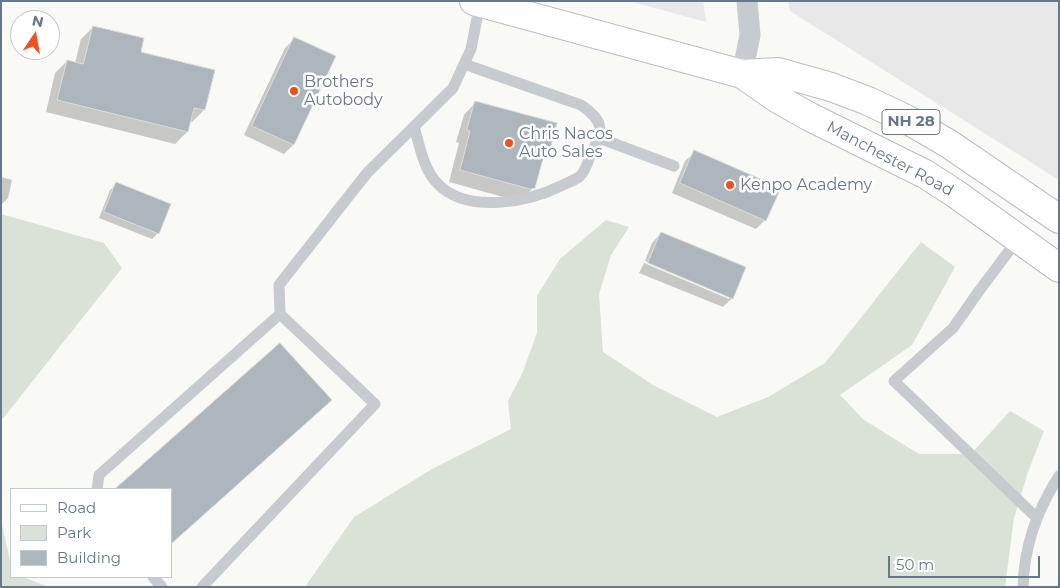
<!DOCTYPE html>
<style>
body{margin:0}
#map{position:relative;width:1060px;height:588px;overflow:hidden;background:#f9f9f6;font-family:Montserrat,sans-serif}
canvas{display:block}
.frame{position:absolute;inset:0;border:2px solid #65798a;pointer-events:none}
.legend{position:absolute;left:10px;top:488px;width:162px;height:90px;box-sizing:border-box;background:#fff;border:1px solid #c1c9d0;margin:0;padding:6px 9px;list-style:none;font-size:15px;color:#65798a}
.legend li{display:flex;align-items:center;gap:10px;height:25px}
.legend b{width:25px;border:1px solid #c1c9d0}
.north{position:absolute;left:10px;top:10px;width:50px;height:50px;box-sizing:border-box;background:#fff;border:1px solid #c1c9d0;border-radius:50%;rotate:12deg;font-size:14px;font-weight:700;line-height:20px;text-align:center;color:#65798a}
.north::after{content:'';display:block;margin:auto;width:18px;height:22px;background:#f24f1d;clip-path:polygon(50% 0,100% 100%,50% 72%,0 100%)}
.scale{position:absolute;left:888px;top:556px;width:152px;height:22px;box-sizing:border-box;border:2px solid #65798a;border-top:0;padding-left:6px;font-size:15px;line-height:18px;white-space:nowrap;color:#65798a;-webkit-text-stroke:4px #fff;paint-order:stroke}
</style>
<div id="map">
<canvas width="1060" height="588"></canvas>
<div class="frame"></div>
<ul class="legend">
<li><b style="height:6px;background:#fff"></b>Road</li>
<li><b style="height:14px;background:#dae1d7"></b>Park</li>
<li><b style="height:14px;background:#acb6bc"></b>Building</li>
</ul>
<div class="north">N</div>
<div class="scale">50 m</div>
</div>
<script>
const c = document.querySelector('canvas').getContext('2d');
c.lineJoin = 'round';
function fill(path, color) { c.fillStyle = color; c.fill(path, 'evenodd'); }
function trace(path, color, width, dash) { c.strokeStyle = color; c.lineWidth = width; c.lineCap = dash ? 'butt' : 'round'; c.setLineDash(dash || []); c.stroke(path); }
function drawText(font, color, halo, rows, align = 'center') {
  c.font = font + ' Montserrat,sans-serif'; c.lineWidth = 5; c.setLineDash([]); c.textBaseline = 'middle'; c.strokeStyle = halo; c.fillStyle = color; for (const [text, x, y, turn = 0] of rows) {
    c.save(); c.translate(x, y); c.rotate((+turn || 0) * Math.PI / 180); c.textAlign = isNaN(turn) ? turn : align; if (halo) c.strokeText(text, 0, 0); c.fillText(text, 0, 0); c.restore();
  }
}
const built = new Path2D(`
 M 629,1 L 703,1 L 706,22 Z
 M 788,1 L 1059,1 L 1059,180 L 790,11 Z`);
const green = new Path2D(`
 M 1,214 L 104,243 L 122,268 L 1,421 Z
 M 606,220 L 629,227 L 611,255 L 599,294 L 603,352 L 653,385 L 717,417 L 768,397 L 825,363 L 921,242 L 955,267 L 912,345 L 840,395 L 864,420 L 919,454 L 971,454 L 1010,411 L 1044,431 L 1028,472 L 1014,518 L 1005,587 L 305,587 L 354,517 L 432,469 L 511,429 L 508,401 L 522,374 L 537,333 L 537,296 L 560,259 Z
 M 1,520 L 11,565 L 11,577 L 23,577 L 49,587 L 1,587 Z`);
const shadow = new Path2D(`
 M 93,27 L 140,53 L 204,110 L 192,122 L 189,121 L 187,132 L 175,144 L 46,112 L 55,73 L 67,61 L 75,63 L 81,39 Z
 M 294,39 L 293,145 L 284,154 L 244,135 L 285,48 Z
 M 475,103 L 547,156 L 540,163 L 534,187 L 522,199 L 518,201 L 449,182 L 459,143 L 456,142 L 464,115 Z
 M 695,152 L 765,220 L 756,229 L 672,193 L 685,161 Z
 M 1,177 L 12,180 L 8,198 L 2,204 Z
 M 117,184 L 158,233 L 152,239 L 99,218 L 110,190 Z
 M 661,233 L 732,298 L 723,307 L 639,273 L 644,263 L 729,299 L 729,296 L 645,261 L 652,243 Z
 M 280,344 L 331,400 L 171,544 L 171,489 L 117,489 Z`);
const building = new Path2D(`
 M 93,26 L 144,38 L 141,52 L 215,70 L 205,110 L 194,108 L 188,132 L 57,100 L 67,60 L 83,64 Z
 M 294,37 L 336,56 L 294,145 L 252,126 Z
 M 475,101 L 557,123 L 548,157 L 544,155 L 535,188 L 530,189 L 460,170 L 470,131 L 467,130 Z
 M 694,150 L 781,188 L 766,221 L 680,183 Z
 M 116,182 L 171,204 L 159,234 L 104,212 Z
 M 661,232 L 746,267 L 733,299 L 648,263 Z
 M 280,343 L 332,400 L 171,544 L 171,489 L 115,489 Z`);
const lane = new Path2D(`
 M 414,127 C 420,146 423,168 437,183 C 467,215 529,202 563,185 C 568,182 576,180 580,176 C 585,172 588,162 590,156 C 603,130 606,123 581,105 L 464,64
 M 599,138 L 674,166
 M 1018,239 L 979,291 L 953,328 L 894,381 L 1037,518
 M 97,489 L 99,475 L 280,314
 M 153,577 L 162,587
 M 202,587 L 375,404 L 280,314 L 279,285 L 367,173 L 453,88 L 471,49 L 480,3
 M 1023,587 C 1024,546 1037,510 1059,476`);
const street = new Path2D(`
 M 742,74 L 750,35 L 747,1`);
const primary = new Path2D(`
 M 474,1 L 742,74 L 778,72 L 831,87 L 868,101 L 908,120 L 949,144 L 1059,219
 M 742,74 L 778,99 L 810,117 L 925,174 L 956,194 L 1059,268`);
const markers = [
 [294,91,5,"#f24f1d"],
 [509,143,5,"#f24f1d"],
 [730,185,5,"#f24f1d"]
];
const shields = [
 [911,122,58]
];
const shieldNames = [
 ["NH 28",911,122]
];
const poiNames = [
 ["Brothers",304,82],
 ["Autobody",304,100],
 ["Chris Nacos",519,134],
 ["Auto Sales",519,152],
 ["Kenpo Academy",740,185]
];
const streetNames = [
 ["Manchester Road",890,159,28]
];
fill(built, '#e7e8e7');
fill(green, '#dae1d7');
fill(shadow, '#0003');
fill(building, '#acb6bc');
trace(building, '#dbdbd8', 1);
trace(primary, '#b9bec2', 30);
trace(lane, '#c6cbcf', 11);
trace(street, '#c6cbcf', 21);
trace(primary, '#fff', 28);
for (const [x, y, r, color] of markers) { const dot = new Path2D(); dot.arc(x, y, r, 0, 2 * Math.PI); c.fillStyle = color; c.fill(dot); trace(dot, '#fff', 2); }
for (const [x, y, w] of shields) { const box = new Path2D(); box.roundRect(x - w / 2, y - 12.5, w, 25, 4); c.fillStyle = '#fff'; c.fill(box); trace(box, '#65798a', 1); }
drawText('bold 15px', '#65798a', null, shieldNames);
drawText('16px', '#65798a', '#fff', poiNames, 'left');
drawText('16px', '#65798a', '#fff', streetNames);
</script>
